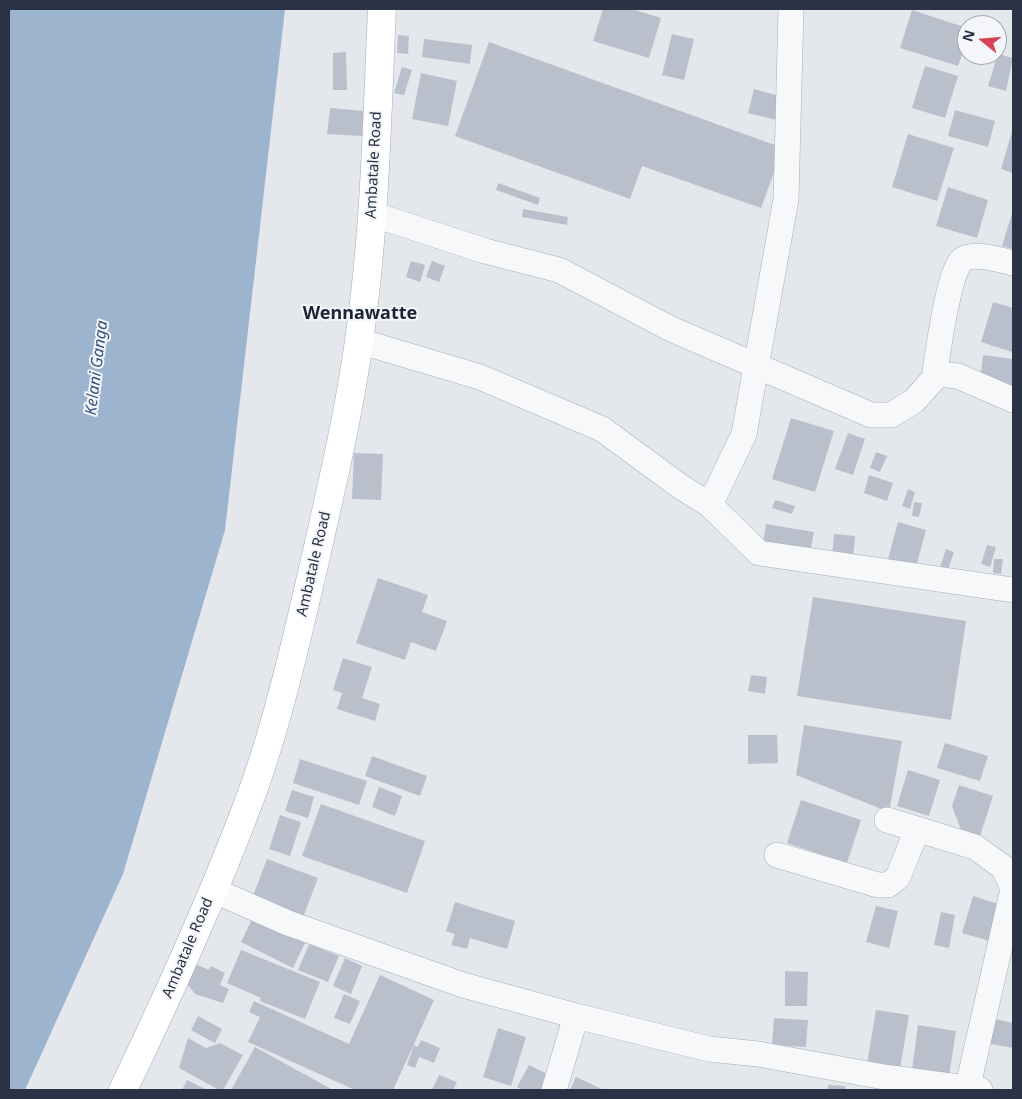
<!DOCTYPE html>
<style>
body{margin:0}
#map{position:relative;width:1022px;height:1099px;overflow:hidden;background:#e4e7ec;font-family:"Noto Sans",sans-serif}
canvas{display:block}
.frame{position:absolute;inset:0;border:10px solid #2a3346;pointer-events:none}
.north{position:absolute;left:957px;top:15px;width:50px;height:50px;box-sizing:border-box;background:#f4f6f9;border:1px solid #a3a8b1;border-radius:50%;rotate:287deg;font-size:14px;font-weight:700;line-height:20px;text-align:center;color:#2a3346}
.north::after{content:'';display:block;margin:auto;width:18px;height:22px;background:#d74355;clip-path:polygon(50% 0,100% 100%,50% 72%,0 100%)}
</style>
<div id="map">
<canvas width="1022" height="1099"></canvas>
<div class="frame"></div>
<div class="north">N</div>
</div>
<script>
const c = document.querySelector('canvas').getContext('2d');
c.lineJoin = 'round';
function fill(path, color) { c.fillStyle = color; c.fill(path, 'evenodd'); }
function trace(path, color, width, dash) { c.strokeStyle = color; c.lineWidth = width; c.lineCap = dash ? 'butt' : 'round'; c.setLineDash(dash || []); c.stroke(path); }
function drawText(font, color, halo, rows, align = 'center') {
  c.font = font + ' "Noto Sans",sans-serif'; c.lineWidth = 4; c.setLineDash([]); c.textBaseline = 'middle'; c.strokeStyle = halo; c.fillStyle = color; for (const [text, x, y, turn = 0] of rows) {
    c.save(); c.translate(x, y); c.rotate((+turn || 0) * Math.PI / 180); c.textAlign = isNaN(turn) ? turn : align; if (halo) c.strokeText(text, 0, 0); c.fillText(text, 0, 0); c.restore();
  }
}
const water = new Path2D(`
 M 9,9 L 285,9 L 225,530 L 123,874 L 25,1090 L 9,1090 Z`);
const building = new Path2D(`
 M 603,9 L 632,9 L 661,18 L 649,58 L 593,41 Z
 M 912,10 L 967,28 L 967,40 L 958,66 L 900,48 Z
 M 672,34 L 694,39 L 684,80 L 662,75 Z
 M 398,35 L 409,36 L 408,54 L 397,53 Z
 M 424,39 L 472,45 L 470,64 L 422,57 Z
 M 489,42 L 783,148 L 761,208 L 642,166 L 630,199 L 455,136 Z
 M 346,52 L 347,90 L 333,90 L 333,53 Z
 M 998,54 L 1013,58 L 1006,91 L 988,86 Z
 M 925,66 L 958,76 L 945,118 L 912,108 Z
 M 402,67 L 412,70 L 404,95 L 394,93 Z
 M 421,73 L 457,81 L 448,126 L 412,119 Z
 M 754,89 L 783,97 L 777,120 L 748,113 Z
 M 330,108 L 364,111 L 362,136 L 327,134 Z
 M 955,110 L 995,121 L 988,147 L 948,136 Z
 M 1013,128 L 1013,173 L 1001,169 Z
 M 908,134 L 954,148 L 937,201 L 892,187 Z
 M 498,183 L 540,198 L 538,205 L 496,190 Z
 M 948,187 L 988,200 L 977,238 L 936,226 Z
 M 523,209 L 568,217 L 567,225 L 522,217 Z
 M 1013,210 L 1013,249 L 1002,246 Z
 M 411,261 L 425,265 L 420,282 L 406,277 Z
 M 432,261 L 445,266 L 439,282 L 426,277 Z
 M 993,302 L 1013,308 L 1012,352 L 981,342 Z
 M 983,355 L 1013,359 L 1013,386 L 980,381 Z
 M 791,418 L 834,431 L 815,492 L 772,479 Z
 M 848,433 L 865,439 L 853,475 L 835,469 Z
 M 876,452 L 887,456 L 880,472 L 870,468 Z
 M 354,453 L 383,454 L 381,500 L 352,499 Z
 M 869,475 L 893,483 L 887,501 L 864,493 Z
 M 908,489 L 915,492 L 910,509 L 902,506 Z
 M 775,500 L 795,506 L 792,514 L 772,508 Z
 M 914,502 L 922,503 L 919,517 L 912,516 Z
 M 898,522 L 926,530 L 916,567 L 888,559 Z
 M 766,524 L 814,532 L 809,557 L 762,549 Z
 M 834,534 L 855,536 L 853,560 L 832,558 Z
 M 987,545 L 996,547 L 990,567 L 981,564 Z
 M 946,549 L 954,552 L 947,573 L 939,571 Z
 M 994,559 L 1003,559 L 1001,574 L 993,573 Z
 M 378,578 L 428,595 L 422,612 L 447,621 L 436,651 L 411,642 L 405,660 L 356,643 Z
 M 813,597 L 966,621 L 951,720 L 797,696 Z
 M 343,658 L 372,667 L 362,698 L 380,704 L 375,721 L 337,709 L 342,693 L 333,690 Z
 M 751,675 L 767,677 L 765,694 L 748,691 Z
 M 804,725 L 902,741 L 889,812 L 796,775 Z
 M 748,735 L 777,735 L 778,763 L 748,764 Z
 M 945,743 L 988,756 L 980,781 L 937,768 Z
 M 372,756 L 427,776 L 420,796 L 365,776 Z
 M 300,759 L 367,781 L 359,805 L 293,783 Z
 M 908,770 L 940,780 L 929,816 L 897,806 Z
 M 959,785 L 993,796 L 980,836 L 961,830 L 952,806 Z
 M 379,787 L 402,796 L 395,816 L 372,807 Z
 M 292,790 L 314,797 L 308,818 L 285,811 Z
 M 801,800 L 861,820 L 847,863 L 787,843 Z
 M 321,804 L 425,841 L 407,893 L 302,856 Z
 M 280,815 L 301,822 L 290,856 L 269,849 Z
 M 267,859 L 318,878 L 302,920 L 251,901 Z
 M 973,896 L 1004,906 L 993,942 L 962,933 Z
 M 455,902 L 515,921 L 507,949 L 470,938 L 467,949 L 451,945 L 455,934 L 446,931 Z
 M 876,906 L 898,911 L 889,948 L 866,942 Z
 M 941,912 L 955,915 L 949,948 L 934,945 Z
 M 254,915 L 306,941 L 293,968 L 241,942 Z
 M 309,944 L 339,956 L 328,982 L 298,970 Z
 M 241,950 L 320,982 L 305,1019 L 260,1001 L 261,998 L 227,983 Z
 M 345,958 L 362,966 L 351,994 L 333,986 Z
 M 193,963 L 209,970 L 211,966 L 225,973 L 220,985 L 229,989 L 223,1003 L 195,994 L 185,981 Z
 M 785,971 L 808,972 L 807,1006 L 785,1006 Z
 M 380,975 L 434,1000 L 393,1090 L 355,1090 L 248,1042 L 260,1017 L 249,1012 L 254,1001 L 349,1044 Z
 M 344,994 L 360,1001 L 350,1024 L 334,1018 Z
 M 876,1010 L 909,1015 L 900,1069 L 867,1064 Z
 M 198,1016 L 222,1029 L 215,1043 L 191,1030 Z
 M 774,1018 L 808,1020 L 806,1047 L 772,1045 Z
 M 991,1018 L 1013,1023 L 1013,1048 L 986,1043 Z
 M 918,1025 L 956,1031 L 949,1076 L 912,1070 Z
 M 498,1028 L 526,1037 L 511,1086 L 483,1077 Z
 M 188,1038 L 206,1048 L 220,1043 L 243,1055 L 223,1090 L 219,1090 L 179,1068 Z
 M 421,1040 L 440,1048 L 434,1063 L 419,1057 L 415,1068 L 407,1065 L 414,1045 L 418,1047 Z
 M 255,1047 L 333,1090 L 231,1090 Z
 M 529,1065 L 555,1078 L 549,1090 L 523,1090 L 517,1087 Z
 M 439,1075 L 457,1082 L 453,1090 L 432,1090 Z
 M 576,1077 L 604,1090 L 570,1090 Z
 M 187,1080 L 207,1090 L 182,1090 Z
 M 828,1085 L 845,1086 L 845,1090 L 828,1090 Z`);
const minor = new Path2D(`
 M 372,214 L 485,251 L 559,270 L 671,329 L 871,415 L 891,415 L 914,401 L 938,374 L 958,376 L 1013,400
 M 359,341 L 480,377 L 602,429 L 681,487 L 710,505 L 759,553 L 1013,590
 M 934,379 C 937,358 949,267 963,259 C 976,252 1000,260 1013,263
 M 710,505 L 744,434 L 786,199 L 791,9
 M 887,820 L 975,847 L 1004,868 L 1013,889 L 967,1090
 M 777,855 L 878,885 L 888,885 L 898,877 L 917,830
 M 213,890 L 288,923 L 463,985 L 576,1016 L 709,1049 L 758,1054 L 884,1077 L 980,1090
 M 554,1090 L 576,1016`);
const major = new Path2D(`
 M 123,1090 C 171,990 217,889 255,785 C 281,710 298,633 316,556 C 332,485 349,413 359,341 C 375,231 377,119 382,9`);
const streetNames = [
 ["Ambatale Road",374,165,-87],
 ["Ambatale Road",314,564,-77],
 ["Ambatale Road",188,948,-67]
];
const waterNames = [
 ["Kelani Ganga",97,368,-83]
];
const quarterNames = [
 ["Wennawatte",360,314]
];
fill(water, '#9db4ce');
fill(building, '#bac0cb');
trace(minor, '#a8adb7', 26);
trace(major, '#a2abb9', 29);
trace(minor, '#f7f8fa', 25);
trace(major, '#fff', 28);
drawText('15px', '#2a3346', '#f4f6f9', streetNames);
drawText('italic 16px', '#31517d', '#f4f6f9', waterNames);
drawText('bold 18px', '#1c2437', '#f4f6f9', quarterNames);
</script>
